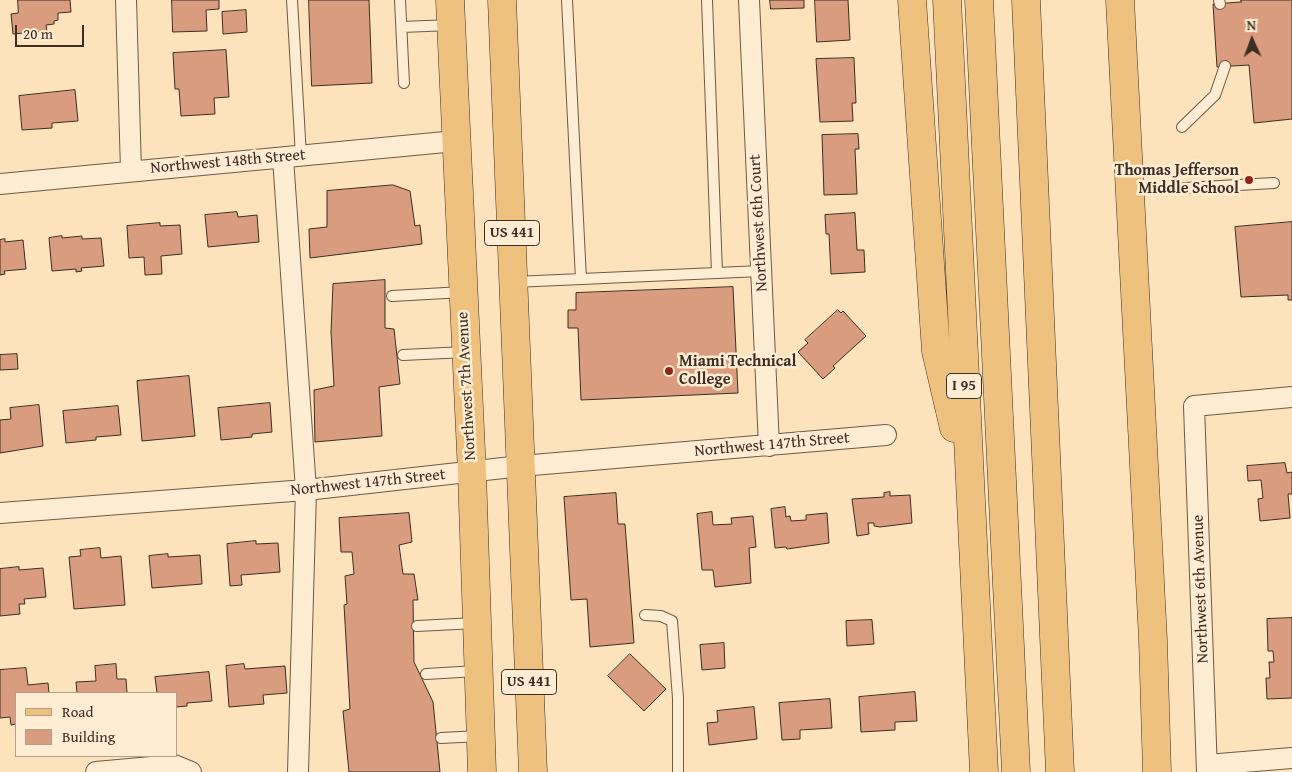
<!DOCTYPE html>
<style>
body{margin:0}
#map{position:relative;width:1292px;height:772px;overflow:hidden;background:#fde3bc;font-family:"Gentium Book Plus",serif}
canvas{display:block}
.legend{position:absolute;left:15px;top:692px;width:162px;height:65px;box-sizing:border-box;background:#feedd3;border:1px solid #b1a08d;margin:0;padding:6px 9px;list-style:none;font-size:15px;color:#3d2d24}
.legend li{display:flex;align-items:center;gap:10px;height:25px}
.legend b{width:25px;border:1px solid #b1a08d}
.north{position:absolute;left:1227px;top:15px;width:50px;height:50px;-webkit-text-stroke:4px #feedd3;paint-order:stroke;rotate:358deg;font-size:14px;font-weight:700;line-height:20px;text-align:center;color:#3d2d24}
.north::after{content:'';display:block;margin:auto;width:18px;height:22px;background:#3d2d24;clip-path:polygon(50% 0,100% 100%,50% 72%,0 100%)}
.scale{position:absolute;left:15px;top:25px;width:69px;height:22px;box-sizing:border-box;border:2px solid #3d2d24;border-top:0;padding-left:6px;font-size:15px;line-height:18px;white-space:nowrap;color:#3d2d24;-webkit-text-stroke:4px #feedd3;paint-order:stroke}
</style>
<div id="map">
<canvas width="1292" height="772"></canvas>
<ul class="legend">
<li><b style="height:6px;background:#eec27e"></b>Road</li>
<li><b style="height:14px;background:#da9c7f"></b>Building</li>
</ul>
<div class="north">N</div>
<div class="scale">20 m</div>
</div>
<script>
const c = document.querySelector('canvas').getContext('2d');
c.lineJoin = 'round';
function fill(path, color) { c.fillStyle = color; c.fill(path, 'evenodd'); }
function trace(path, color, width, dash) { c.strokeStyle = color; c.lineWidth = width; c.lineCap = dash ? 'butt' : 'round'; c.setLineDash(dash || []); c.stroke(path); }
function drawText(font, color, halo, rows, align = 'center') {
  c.font = font + ' "Gentium Book Plus",serif'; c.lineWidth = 5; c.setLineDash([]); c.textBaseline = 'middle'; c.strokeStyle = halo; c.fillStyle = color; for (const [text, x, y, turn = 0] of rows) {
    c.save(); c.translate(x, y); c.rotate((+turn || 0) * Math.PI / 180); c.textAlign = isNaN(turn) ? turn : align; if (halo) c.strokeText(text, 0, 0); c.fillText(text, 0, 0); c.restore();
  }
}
const building = new Path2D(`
 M 18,0 L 70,0 L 71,12 L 58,13 L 58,20 L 54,21 L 54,24 L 46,25 L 47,31 L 13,34 L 11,14 L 18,13 Z
 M 172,0 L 219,0 L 219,9 L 206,10 L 207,31 L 173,32 Z
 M 309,0 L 369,0 L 372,83 L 312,86 Z
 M 770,0 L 804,0 L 804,8 L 771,9 Z
 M 815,0 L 848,0 L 850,40 L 817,42 Z
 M 1241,0 L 1292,0 L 1292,119 L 1254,123 L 1249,65 L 1217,67 L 1213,4 L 1241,2 Z
 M 246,10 L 247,32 L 223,34 L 222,12 Z
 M 226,50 L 229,97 L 214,98 L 215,114 L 181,116 L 179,89 L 175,89 L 173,53 Z
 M 854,58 L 856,103 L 852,103 L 853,121 L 820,122 L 816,59 Z
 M 75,90 L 78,121 L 52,123 L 52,128 L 22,130 L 19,96 Z
 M 858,134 L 859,149 L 855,149 L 857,194 L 824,195 L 822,135 Z
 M 393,185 L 410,191 L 415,226 L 420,225 L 422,244 L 310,258 L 309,229 L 327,227 L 327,191 Z
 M 237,212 L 238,217 L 257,215 L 259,242 L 208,247 L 205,215 Z
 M 855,213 L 857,250 L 864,250 L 865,272 L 831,274 L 829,234 L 826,234 L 825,215 Z
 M 1292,222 L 1292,300 L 1288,300 L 1288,295 L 1241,297 L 1235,227 Z
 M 160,223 L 160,226 L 180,225 L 182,254 L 161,256 L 162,274 L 145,275 L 144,257 L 129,258 L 127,226 Z
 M 62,236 L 62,238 L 82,236 L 82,239 L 101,238 L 104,266 L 81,268 L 82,271 L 76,272 L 76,269 L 52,271 L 49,238 Z
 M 5,239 L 5,242 L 23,240 L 26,269 L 4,271 L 5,274 L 0,275 L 0,240 Z
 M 385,280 L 385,328 L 394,329 L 400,384 L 379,387 L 382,436 L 315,442 L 314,390 L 334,386 L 331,332 L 333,284 Z
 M 733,287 L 738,393 L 581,400 L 578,328 L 568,328 L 568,310 L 576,310 L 576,293 Z
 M 838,310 L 841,313 L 843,311 L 866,336 L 833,366 L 835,368 L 823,379 L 798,352 L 808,343 L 805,340 Z
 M 17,354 L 18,369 L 0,370 L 0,355 Z
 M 189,376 L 195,436 L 142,441 L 137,381 Z
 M 270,403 L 272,432 L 252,434 L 252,437 L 221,440 L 218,408 Z
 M 39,405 L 43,446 L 0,453 L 0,420 L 11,419 L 10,408 Z
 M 118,406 L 121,435 L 96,437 L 96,440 L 66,443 L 63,411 Z
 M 1285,463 L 1287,473 L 1292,472 L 1292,494 L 1288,494 L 1290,518 L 1260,521 L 1258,499 L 1263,498 L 1261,480 L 1248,481 L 1247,466 Z
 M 890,492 L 890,496 L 910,495 L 912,523 L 880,527 L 874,526 L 874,523 L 868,523 L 869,534 L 857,536 L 852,499 L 884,497 L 884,493 Z
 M 616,493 L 618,524 L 625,524 L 634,643 L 590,647 L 587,599 L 571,600 L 564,497 Z
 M 785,507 L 786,517 L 790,516 L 791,521 L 806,520 L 806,515 L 827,513 L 829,543 L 787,549 L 786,547 L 775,548 L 771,509 Z
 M 712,512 L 713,525 L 732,524 L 731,518 L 753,516 L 756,547 L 749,548 L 751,583 L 715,587 L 713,570 L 702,570 L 697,514 Z
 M 409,513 L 412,542 L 399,545 L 403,574 L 414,574 L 418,600 L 413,600 L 414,662 L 433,702 L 440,772 L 349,772 L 343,711 L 350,709 L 344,605 L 347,604 L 345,576 L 354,574 L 352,552 L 341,552 L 339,518 Z
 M 256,541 L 256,544 L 278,543 L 280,572 L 241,575 L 242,585 L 230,586 L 227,544 Z
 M 100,548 L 101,558 L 121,556 L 125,605 L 74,609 L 69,557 L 81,556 L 80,550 Z
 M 168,554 L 168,557 L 200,555 L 202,584 L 152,588 L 149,556 Z
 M 19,567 L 19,570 L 43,568 L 46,597 L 24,599 L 25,604 L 19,604 L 20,614 L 0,616 L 0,569 Z
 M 1292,618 L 1292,698 L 1267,699 L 1266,678 L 1270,678 L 1269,662 L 1274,662 L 1273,651 L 1268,651 L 1267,619 Z
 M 872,620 L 874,644 L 847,646 L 846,621 Z
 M 724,643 L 725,668 L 702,670 L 700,645 Z
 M 630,654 L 666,689 L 644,711 L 608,676 Z
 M 116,664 L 117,679 L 126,679 L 127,693 L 77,693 L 76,682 L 96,681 L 95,666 Z
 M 244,664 L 245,669 L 285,666 L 287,693 L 263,695 L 264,704 L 229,707 L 226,666 Z
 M 26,668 L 28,685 L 48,683 L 49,693 L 16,693 L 16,724 L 11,725 L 10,717 L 0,718 L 0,670 Z
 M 209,672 L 212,701 L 187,703 L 187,706 L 176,707 L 176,693 L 157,693 L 155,677 Z
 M 915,692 L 917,721 L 895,722 L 895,730 L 861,732 L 859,697 Z
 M 830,699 L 832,728 L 800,730 L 800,739 L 782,740 L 779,703 Z
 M 754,707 L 757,739 L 709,745 L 707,723 L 718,722 L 717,711 Z`);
const service = new Path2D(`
 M 292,0 L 301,156
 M 400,0 L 404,83
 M 567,0 L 581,279
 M 707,0 L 717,273
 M 1219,0 L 1220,4
 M 402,27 L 451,25
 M 1182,127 L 1215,95 L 1225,66
 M 1185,188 L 1274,183
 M 514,282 L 761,271
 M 392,296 L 463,292
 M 403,355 L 466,352
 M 645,615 L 661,616 L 672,621 L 678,698 L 678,772
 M 417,626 L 476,623
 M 426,674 L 477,671
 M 441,738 L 480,736`);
const minor = new Path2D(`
 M 126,0 L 131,171
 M 749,0 L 769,446
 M 283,158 L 306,490 L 298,772
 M 0,184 L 456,141
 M 0,513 L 306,490 L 521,466 L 886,435
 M 1207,765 L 1292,758
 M 96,772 L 174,765 L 191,772
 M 1207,772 L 1194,406 L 1292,397`);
const primary = new Path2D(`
 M 450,0 L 472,473 L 482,772
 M 502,0 L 533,772`);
const motorway = new Path2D(`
 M 912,0 L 936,351 L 954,428
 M 947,0 L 984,772
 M 979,0 L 1016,772
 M 1026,0 L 1060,772
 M 1120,0 L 1153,640 L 1157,772`);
const markers = [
 [1249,180,5,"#8f2418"],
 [669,371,5,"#8f2418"]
];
const shields = [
 [512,233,55],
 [964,386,35],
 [529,682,55]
];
const shieldNames = [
 ["US 441",512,233],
 ["I 95",964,386],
 ["US 441",529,682]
];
const streetNames = [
 ["Northwest 148th Street",228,162,-5],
 ["Northwest 6th Court",759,223,-93],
 ["Northwest 7th Avenue",467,386,-93],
 ["Northwest 147th Street",772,445,-5],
 ["Northwest 147th Street",368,483,-6],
 ["Northwest 6th Avenue",1201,589,-92]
];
const poiNames = [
 ["Thomas Jefferson",1239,171],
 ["Middle School",1239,189],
 ["Miami Technical",679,362,"left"],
 ["College",679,380,"left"]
];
fill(building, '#da9c7f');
trace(building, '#3d2d24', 1);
trace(service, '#6d5a4a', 12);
trace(minor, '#6d5a4a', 22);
trace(primary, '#3d2d24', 29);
trace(motorway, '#3d2d24', 29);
trace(service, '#feedd3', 10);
trace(minor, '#feedd3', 20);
trace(primary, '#eec27e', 28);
trace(motorway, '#eec27e', 28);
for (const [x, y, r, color] of markers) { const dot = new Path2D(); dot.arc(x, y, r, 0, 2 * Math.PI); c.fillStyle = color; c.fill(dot); trace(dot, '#feedd3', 2); }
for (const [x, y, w] of shields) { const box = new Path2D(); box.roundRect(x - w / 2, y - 12.5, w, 25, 4); c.fillStyle = '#feedd3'; c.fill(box); trace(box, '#3d2d24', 1); }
drawText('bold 15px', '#3d2d24', null, shieldNames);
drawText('16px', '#3d2d24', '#feedd3', streetNames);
drawText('bold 16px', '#3d2d24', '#feedd3', poiNames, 'right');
</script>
